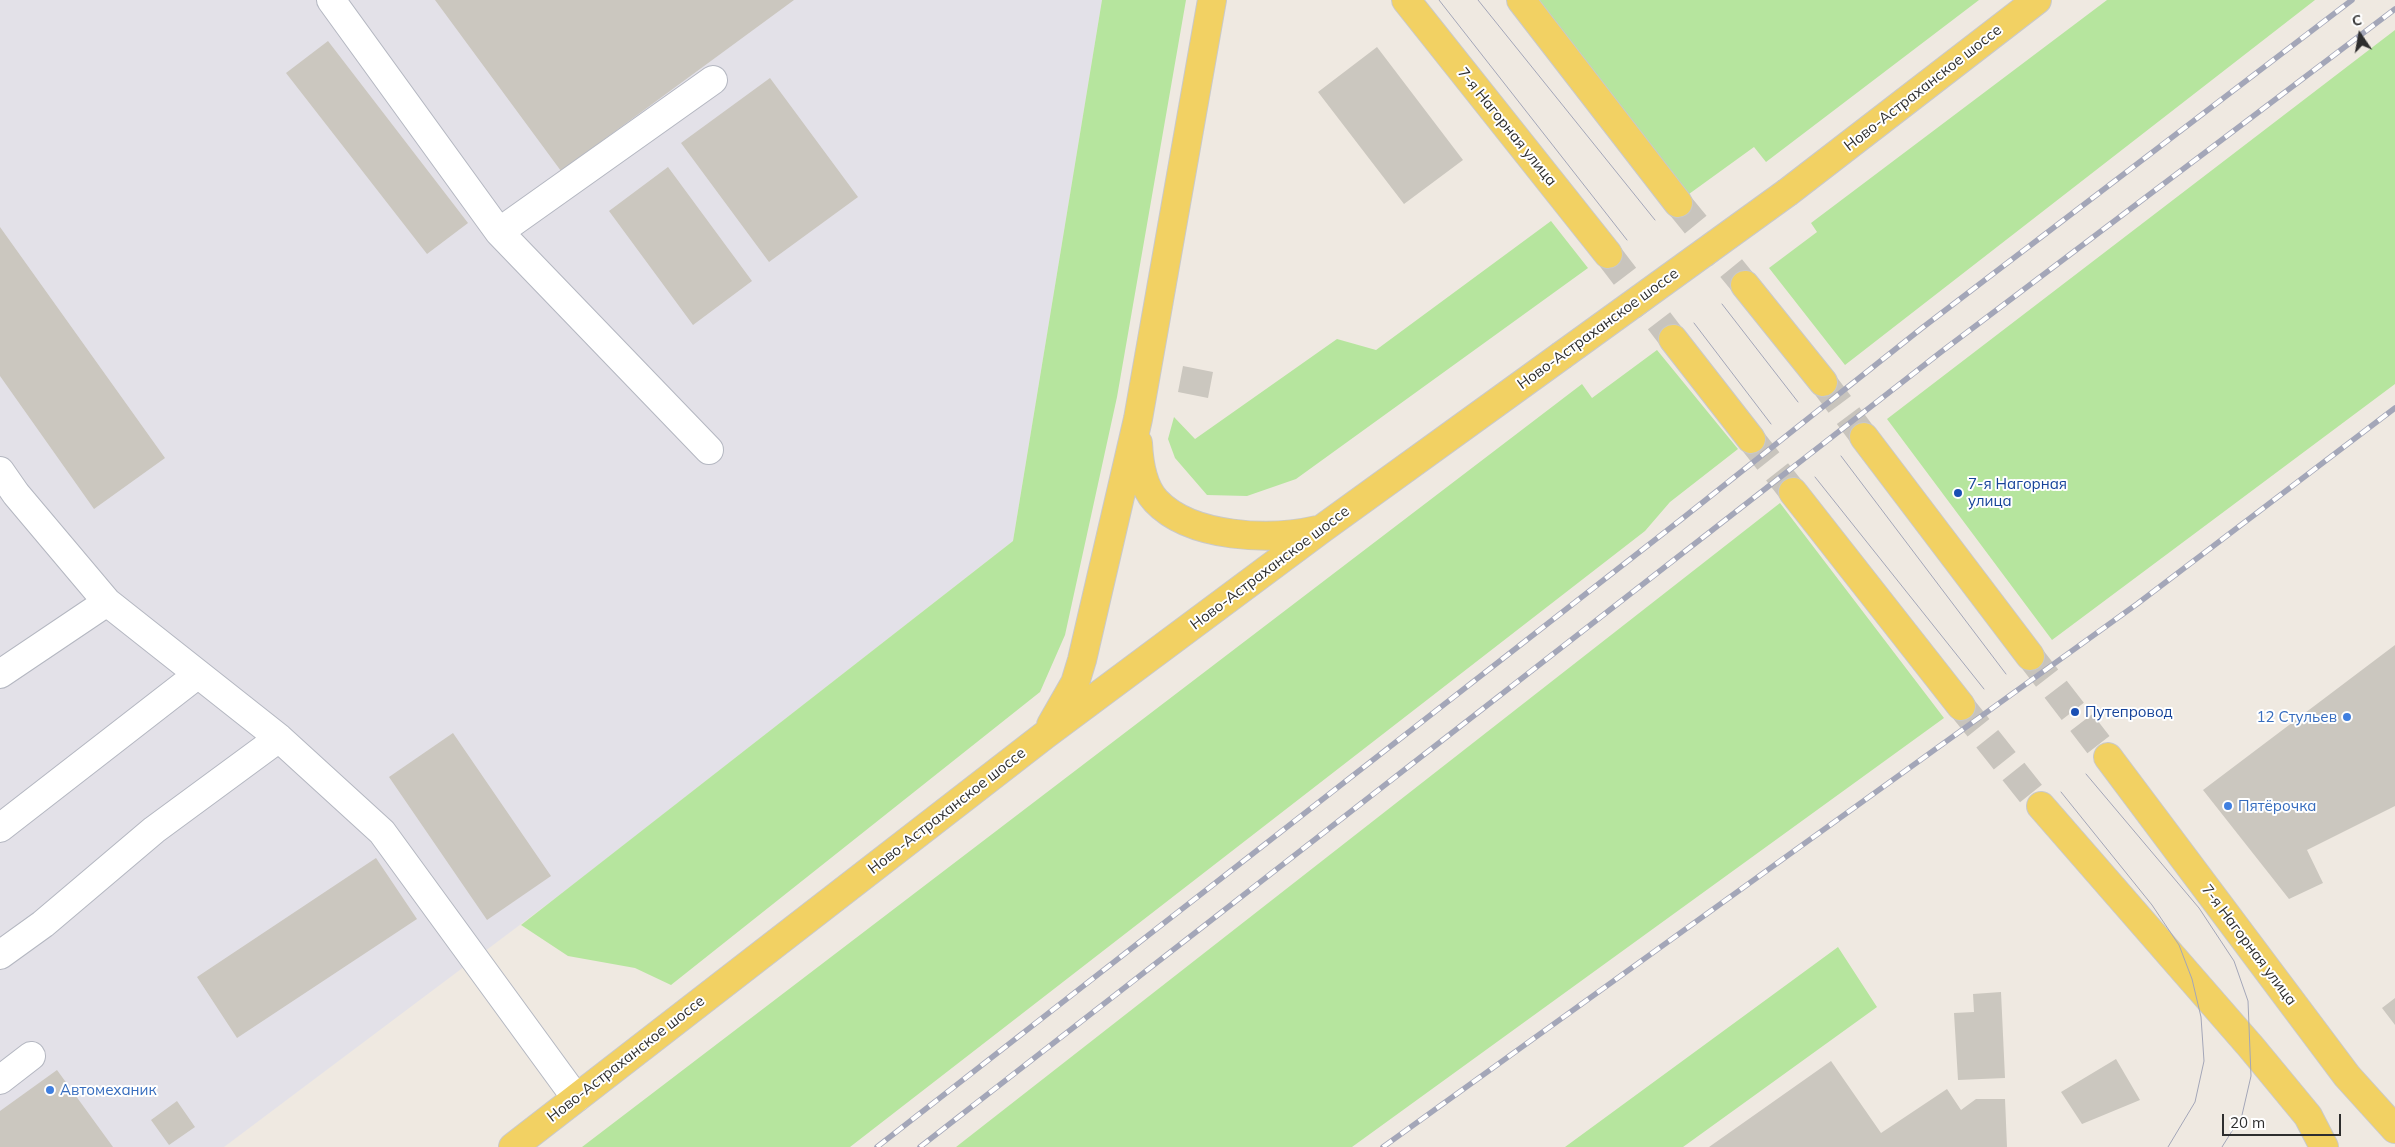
<!DOCTYPE html>
<meta charset="utf-8">
<style>
body{margin:0}
#map{position:relative;width:2395px;height:1147px;overflow:hidden;background:#efe9e1;font-family:Mulish,sans-serif}
canvas{display:block}
.north{position:absolute;left:2335px;top:10px;width:50px;height:50px;-webkit-text-stroke:4px #fff;paint-order:stroke;rotate:348deg;font-size:14px;font-weight:700;line-height:20px;text-align:center;color:#2e2e2e}
.north::after{content:'';display:block;margin:auto;width:18px;height:22px;background:#2e2e2e;clip-path:polygon(50% 0,100% 100%,50% 72%,0 100%)}
.scale{position:absolute;left:2222px;top:1114px;width:119px;height:22px;box-sizing:border-box;border:2px solid #2e2e2e;border-top:0;padding-left:6px;font-size:15px;line-height:18px;white-space:nowrap;color:#2e2e2e;-webkit-text-stroke:4px #fff;paint-order:stroke}
</style>
<div id="map">
<canvas width="2395" height="1147"></canvas>
<div class="north">С</div>
<div class="scale">20 m</div>
</div>
<script>
const c = document.querySelector('canvas').getContext('2d');
c.lineJoin = 'round';
function fill(path, color) { c.fillStyle = color; c.fill(path, 'evenodd'); }
function trace(path, color, width, dash) { c.strokeStyle = color; c.lineWidth = width; c.lineCap = dash ? 'butt' : 'round'; c.setLineDash(dash || []); c.stroke(path); }
function drawText(font, color, halo, rows, align = 'center') {
  c.font = font + ' Mulish,sans-serif'; c.lineWidth = 4; c.setLineDash([]); c.textBaseline = 'middle'; c.strokeStyle = halo; c.fillStyle = color; for (const [text, x, y, turn = 0] of rows) {
    c.save(); c.translate(x, y); c.rotate((+turn || 0) * Math.PI / 180); c.textAlign = isNaN(turn) ? turn : align; if (halo) c.strokeText(text, 0, 0); c.fillText(text, 0, 0); c.restore();
  }
}
const industrial = new Path2D(`
 M 0,0 L 1102,0 L 1013,541 L 569,888 L 224,1147 L 0,1147 Z`);
const green = new Path2D(`
 M 1102,0 L 1186,0 L 1117,397 L 1065,635 L 1040,692 L 671,985 L 635,968 L 568,956 L 521,925 L 1013,541 Z
 M 1538,0 L 1979,0 L 1766,162 L 1754,147 L 1689,194 Z
 M 2107,0 L 2315,0 L 1845,365 L 1769,268 L 1817,232 L 1811,223 Z
 M 2395,30 L 2395,384 L 2052,640 L 1887,419 Z
 M 1551,221 L 1588,268 L 1296,479 L 1247,496 L 1207,495 L 1175,458 L 1168,439 L 1174,417 L 1195,439 L 1337,339 L 1376,350 Z
 M 1657,350 L 1738,449 L 1670,502 L 1645,531 L 850,1147 L 582,1147 L 1582,384 L 1592,398 Z
 M 1780,503 L 1944,718 L 1352,1147 L 956,1147 Z
 M 1838,947 L 1877,1007 L 1683,1147 L 1565,1147 Z`);
const building = new Path2D(`
 M 435,0 L 794,0 L 561,171 Z
 M 328,41 L 468,223 L 427,254 L 286,73 Z
 M 1377,47 L 1463,160 L 1404,204 L 1318,92 Z
 M 770,78 L 858,197 L 769,262 L 681,143 Z
 M 668,167 L 752,281 L 693,325 L 609,211 Z
 M 0,227 L 165,458 L 94,509 L 0,376 Z
 M 1183,366 L 1213,372 L 1208,398 L 1178,392 Z
 M 2395,645 L 2395,806 L 2307,850 L 2323,883 L 2289,899 L 2203,790 Z
 M 453,733 L 551,876 L 487,920 L 389,777 Z
 M 376,858 L 417,919 L 237,1038 L 197,977 Z
 M 2001,992 L 2005,1078 L 1958,1080 L 1954,1013 L 1974,1012 L 1973,994 Z
 M 2395,998 L 2395,1025 L 2382,1008 Z
 M 2116,1059 L 2140,1100 L 2082,1124 L 2061,1092 Z
 M 1831,1061 L 1881,1133 L 1947,1089 L 1961,1110 L 1976,1099 L 2005,1099 L 2007,1147 L 1709,1147 Z
 M 57,1070 L 113,1147 L 0,1147 L 0,1111 Z
 M 177,1101 L 195,1127 L 169,1145 L 151,1120 Z`);
const majorTunnel = new Path2D(`
 M 1678,203 L 1745,285
 M 1608,254 L 1673,339
 M 1823,382 L 1864,437
 M 1751,439 L 1793,492
 M 2030,656 L 2108,757
 M 1961,706 L 2041,806`);
const minor = new Path2D(`
 M 331,0 L 499,232 L 709,450
 M 499,232 L 713,80
 M 0,471 L 16,494 L 107,602 L 279,738 L 382,832 L 576,1098
 M 0,674 L 107,602
 M 0,828 L 197,675
 M 0,955 L 43,924 L 154,830 L 279,738
 M 0,1080 L 31,1056`);
const major = new Path2D(`
 M 1406,0 L 1608,254
 M 1521,0 L 1678,203
 M 1788,192 L 2037,0
 M 1745,285 L 1823,382
 M 1673,339 L 1751,439
 M 1864,437 L 2030,656
 M 1138,443 C 1139,463 1142,486 1156,501 C 1191,538 1270,541 1317,530
 M 1793,492 L 1961,706
 M 1051,725 L 1075,683 L 1082,660 L 1138,419 L 1212,0
 M 2108,757 L 2347,1076 L 2395,1129
 M 2041,806 L 2251,1047 L 2308,1116 L 2324,1147
 M 513,1147 L 1045,735 L 1323,528 L 1561,356`);
const tram = new Path2D(`
 M 1439,0 L 1627,240
 M 1478,0 L 1655,220
 M 1722,304 L 1798,402
 M 1694,323 L 1771,424
 M 1841,456 L 2006,674
 M 1815,477 L 1984,689
 M 2086,774 L 2199,908 L 2234,961 L 2248,1001 L 2251,1076 L 2242,1115 L 2222,1147
 M 2061,792 L 2152,905 L 2179,945 L 2192,979 L 2201,1017 L 2204,1061 L 2195,1102 L 2168,1147`);
const rail = new Path2D(`
 M 877,1147 L 1683,518 L 1922,328 L 2352,0
 M 920,1147 L 1941,352 L 2395,9
 M 1383,1147 L 2137,604 L 2395,408`);
const majorBridge = new Path2D(`
 M 1561,356 L 1788,192`);
const markers = [
 [1958,493,5,"#1a4fb4"],
 [2075,712,5,"#1a4fb4"],
 [2347,717,5,"#3f7fe0"],
 [2228,806,5,"#3f7fe0"],
 [50,1090,5,"#3f7fe0"]
];
const streetNames = [
 ["Ново-Астраханское шоссе",1923,88,-38],
 ["7-я Нагорная улица",1507,127,51],
 ["Ново-Астраханское шоссе",1598,329,-36],
 ["Ново-Астраханское шоссе",1270,568,-37],
 ["Ново-Астраханское шоссе",947,811,-38],
 ["7-я Нагорная улица",2249,945,53],
 ["Ново-Астраханское шоссе",626,1059,-38]
];
const transitNames = [
 ["7-я Нагорная",1968,484],
 ["улица",1968,501],
 ["Путепровод",2085,712]
];
const shopNames = [
 ["12 Стульев",2337,717,"right"],
 ["Пятёрочка",2238,806],
 ["Автомеханик",60,1090]
];
fill(industrial, '#e3e1e8');
fill(green, '#b6e59e');
fill(building, '#cbc7bf');
trace(majorTunnel, '#c8c4bd', 28, [28, 14]);
trace(minor, '#b4b7c1', 30);
trace(major, '#c9c9c9', 30);
trace(minor, '#fff', 28);
trace(major, '#f2d163', 28);
trace(tram, '#a3a6b8', 1);
trace(rail, '#a3a6b8', 5.5);
trace(rail, '#fff', 4, [11]);
trace(majorBridge, '#c9c9c9', 30, []);
trace(majorBridge, '#f2d163', 28);
for (const [x, y, r, color] of markers) { const dot = new Path2D(); dot.arc(x, y, r, 0, 2 * Math.PI); c.fillStyle = color; c.fill(dot); trace(dot, '#fff', 2); }
drawText('15px', '#2e2e2e', '#fff', streetNames);
drawText('15px', '#164399', '#fff', transitNames, 'left');
drawText('15px', '#366cbe', '#fff', shopNames, 'left');
</script>
